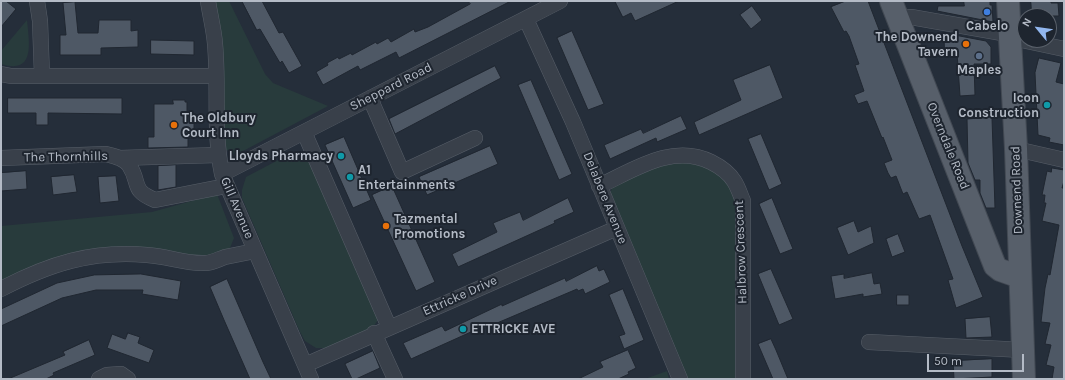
<!DOCTYPE html>
<style>
body{margin:0}
#map{position:relative;width:1065px;height:380px;overflow:hidden;background:#252e3a;font-family:Karla,sans-serif}
canvas{display:block}
.frame{position:absolute;inset:0;border:2px solid #b4bbc6;pointer-events:none}
.north{position:absolute;left:1017px;top:8px;width:40px;height:40px;box-sizing:border-box;background:#1e252f;border:1px solid #5a616b;border-radius:50%;rotate:299deg;font-size:11px;font-weight:700;line-height:16px;text-align:center;color:#b4bbc6}
.north::after{content:'';display:block;margin:auto;width:14px;height:18px;background:#91b6ee;clip-path:polygon(50% 0,100% 100%,50% 72%,0 100%)}
.scale{position:absolute;left:927px;top:354px;width:97px;height:18px;box-sizing:border-box;border:2px solid #b4bbc6;border-top:0;padding-left:5px;font-size:12px;line-height:14px;white-space:nowrap;color:#b4bbc6;-webkit-text-stroke:3px #1e252f;paint-order:stroke}
</style>
<div id="map">
<canvas width="1065" height="380"></canvas>
<div class="frame"></div>
<div class="north">N</div>
<div class="scale">50 m</div>
</div>
<script>
const c = document.querySelector('canvas').getContext('2d');
c.lineJoin = 'round';
function fill(path, color) { c.fillStyle = color; c.fill(path, 'evenodd'); }
function trace(path, color, width, dash) { c.strokeStyle = color; c.lineWidth = width; c.lineCap = dash ? 'butt' : 'round'; c.setLineDash(dash || []); c.stroke(path); }
function drawText(font, color, halo, rows, align = 'center') {
  c.font = font + ' Karla,sans-serif'; c.lineWidth = 4; c.setLineDash([]); c.textBaseline = 'middle'; c.strokeStyle = halo; c.fillStyle = color; for (const [text, x, y, turn = 0] of rows) {
    c.save(); c.translate(x, y); c.rotate((+turn || 0) * Math.PI / 180); c.textAlign = isNaN(turn) ? turn : align; if (halo) c.strokeText(text, 0, 0); c.fillText(text, 0, 0); c.restore();
  }
}
const green = new Path2D(`
 M 215,1 L 229,1 L 265,74 L 273,83 L 328,106 L 245,150 L 233,154 L 224,148 Z
 M 27,20 C 29,42 36,75 1,64 L 1,51 Z
 M 297,155 L 305,159 L 310,164 L 378,320 L 371,330 L 325,348 L 316,348 L 305,341 L 300,332 L 242,198 L 242,190 L 246,177 L 286,156 Z
 M 671,161 L 705,162 L 725,179 L 736,201 L 737,379 L 687,379 L 610,195 L 612,188 L 616,184 Z
 M 217,194 L 234,238 L 230,248 L 214,257 L 119,249 L 1,285 L 1,226 L 152,212 Z
 M 667,371 L 669,379 L 645,379 Z`);
const building = new Path2D(`
 M 1,1 L 6,1 L 16,9 L 1,27 Z
 M 242,1 L 262,1 L 279,33 L 283,32 L 302,66 L 289,73 L 282,61 L 280,63 L 260,29 L 257,30 Z
 M 468,1 L 511,1 L 399,58 L 396,52 L 360,70 L 358,66 L 323,85 L 316,72 L 328,65 L 327,63 L 338,57 L 339,59 L 351,53 L 352,55 L 376,42 L 377,44 L 388,38 L 391,42 L 414,29 L 415,32 L 428,27 L 470,4 Z
 M 615,1 L 679,1 L 635,21 L 631,13 L 623,17 Z
 M 846,1 L 868,1 L 962,246 L 983,297 L 956,308 L 948,280 L 953,279 L 930,215 L 919,219 L 907,192 L 903,194 L 896,176 L 891,178 L 888,173 L 884,163 L 892,160 L 883,137 L 882,138 L 867,101 L 858,104 L 854,95 L 864,91 L 855,65 L 859,64 L 849,36 L 846,31 L 844,32 L 831,7 Z
 M 964,1 L 990,1 L 990,5 L 992,5 L 993,22 L 937,11 L 938,6 L 964,6 Z
 M 1031,1 L 1051,1 L 1051,3 L 1058,3 L 1059,16 L 1032,16 Z
 M 75,2 L 78,33 L 98,33 L 99,20 L 131,20 L 131,31 L 138,30 L 138,47 L 101,48 L 101,55 L 60,55 L 60,35 L 66,35 L 63,3 Z
 M 752,6 L 762,20 L 751,29 L 740,15 Z
 M 572,31 L 604,104 L 588,110 L 557,38 Z
 M 944,33 L 986,41 L 991,47 L 991,64 L 974,64 L 975,95 L 960,96 L 957,53 L 945,54 Z
 M 151,40 L 194,41 L 194,55 L 151,54 Z
 M 1039,58 L 1061,63 L 1056,82 L 1064,84 L 1064,145 L 1049,142 L 1050,138 L 1038,135 L 1035,73 Z
 M 770,65 L 783,98 L 699,135 L 694,122 L 741,100 L 733,80 Z
 M 495,66 L 501,78 L 395,134 L 389,119 Z
 M 531,80 L 572,174 L 559,180 L 518,85 Z
 M 8,98 L 122,98 L 122,114 L 48,113 L 48,125 L 36,125 L 36,113 L 8,113 Z
 M 173,100 L 185,100 L 185,102 L 187,102 L 187,113 L 194,113 L 194,138 L 188,138 L 188,147 L 148,148 L 148,137 L 154,137 L 154,104 L 173,104 Z
 M 980,115 L 991,115 L 991,118 L 992,118 L 995,208 L 986,208 L 980,193 L 980,180 L 975,180 L 968,163 L 967,119 L 980,118 Z
 M 681,116 L 687,129 L 657,142 L 656,138 L 610,159 L 604,145 L 641,129 L 643,133 Z
 M 761,134 L 782,184 L 769,190 L 748,139 Z
 M 344,137 L 371,200 L 353,208 L 325,145 Z
 M 490,146 L 498,164 L 427,195 L 419,177 Z
 M 176,165 L 176,187 L 158,190 L 158,166 Z
 M 1052,168 L 1064,170 L 1064,181 L 1062,188 L 1064,188 L 1064,379 L 1052,379 L 1054,367 L 1046,365 L 1051,345 L 1045,344 L 1050,323 L 1041,322 L 1045,288 L 1048,274 L 1050,275 L 1059,225 L 1042,221 L 1046,203 L 1044,203 L 1045,195 L 1042,195 L 1047,171 L 1051,172 Z
 M 26,171 L 27,189 L 1,191 L 1,173 Z
 M 74,175 L 77,192 L 53,195 L 51,177 Z
 M 116,176 L 119,201 L 100,203 L 98,177 Z
 M 392,186 L 435,282 L 416,291 L 372,195 Z
 M 568,198 L 574,212 L 554,221 L 555,223 L 458,267 L 452,254 L 497,232 L 493,223 L 520,212 L 523,220 Z
 M 772,198 L 793,249 L 780,254 L 759,204 Z
 M 854,221 L 858,232 L 871,226 L 874,243 L 848,255 L 837,228 Z
 M 898,234 L 905,252 L 892,257 L 886,239 Z
 M 597,266 L 599,271 L 604,269 L 610,282 L 585,294 L 583,289 L 578,291 L 577,289 L 483,329 L 482,327 L 411,359 L 403,343 L 442,326 L 445,331 L 502,304 L 502,306 L 565,278 L 566,281 Z
 M 771,269 L 793,319 L 779,325 L 758,274 Z
 M 872,273 L 874,284 L 880,283 L 882,294 L 863,297 L 863,294 L 835,299 L 831,276 L 844,274 L 844,278 Z
 M 141,274 L 181,281 L 178,300 L 142,294 L 143,290 L 96,290 L 62,298 L 1,326 L 1,309 L 57,283 L 94,275 Z
 M 227,279 L 263,362 L 271,379 L 250,379 L 224,320 L 210,287 Z
 M 623,289 L 644,340 L 624,349 L 619,336 L 625,334 L 609,295 Z
 M 897,295 L 909,295 L 909,305 L 897,305 Z
 M 990,317 L 992,337 L 966,338 L 965,319 Z
 M 128,333 L 140,337 L 138,343 L 154,350 L 149,363 L 107,348 L 112,334 L 125,339 Z
 M 771,339 L 776,350 L 788,379 L 773,379 L 758,344 Z
 M 89,340 L 95,355 L 53,373 L 54,375 L 46,379 L 8,379 L 65,355 L 63,352 Z
 M 628,350 L 636,368 L 628,372 L 629,374 L 618,379 L 578,379 L 603,367 L 600,362 Z
 M 373,351 L 380,368 L 356,379 L 352,379 L 345,364 Z
 M 992,359 L 992,377 L 954,379 L 953,361 Z`);
const street = new Path2D(`
 M 37,1 L 40,21 L 42,76
 M 208,1 C 210,15 214,30 215,44 C 219,87 213,130 222,174 L 311,379
 M 526,19 L 573,122 L 680,379
 M 899,19 L 911,17 L 1002,33 L 1017,39 L 1064,49
 M 1,74 L 11,76 L 216,76
 M 370,98 L 402,172 L 475,138
 M 304,132 L 389,327
 M 1016,149 L 1064,160
 M 1,158 L 106,154 C 114,156 124,158 129,165 C 141,183 130,190 155,200 L 226,186
 M 119,158 L 218,155
 M 222,174 L 560,1
 M 599,186 C 634,170 672,143 711,162 C 719,166 729,173 734,181 C 738,187 740,194 743,201 L 743,379
 M 1,289 C 49,264 92,250 147,255 C 167,256 185,264 205,263 C 212,263 219,259 225,257 C 235,255 245,253 255,251
 M 374,333 L 395,379
 M 869,342 L 1023,350
 M 305,365 L 617,228
 M 99,379 L 107,375 L 121,374 L 128,379`);
const primary = new Path2D(`
 M 891,1 L 995,266 L 1000,270 L 1020,277
 M 1008,1 L 1016,149 L 1024,379`);
const markers = [
 [987,12,4,"#3f7fe0"],
 [966,44,4,"#e8710a"],
 [979,56,4,"#5c6f8a"],
 [1047,105,4,"#0f9aa8"],
 [174,125,4,"#e8710a"],
 [341,156,4,"#0f9aa8"],
 [350,177,4,"#0f9aa8"],
 [386,226,4,"#e8710a"],
 [463,329,4,"#0f9aa8"]
];
const poiNames = [
 ["Cabelo",987,26,"center"],
 ["The Downend",958,37,"right"],
 ["Tavern",958,52,"right"],
 ["Maples",979,70,"center"],
 ["Icon",1039,98,"right"],
 ["Construction",1039,113,"right"],
 ["The Oldbury",182,118],
 ["Court Inn",182,133],
 ["Lloyds Pharmacy",333,156,"right"],
 ["A1",358,170],
 ["Entertainments",358,185],
 ["Tazmental",394,219],
 ["Promotions",394,234],
 ["ETTRICKE AVE",471,329]
];
const streetNames = [
 ["Sheppard Road",391,87,-27],
 ["Overndale Road",948,146,68],
 ["The Thornhills",66,157,-1],
 ["Downend Road",1017,190,-92],
 ["Delabere Avenue",605,198,68],
 ["Gill Avenue",237,208,67],
 ["Halbrow Crescent",741,252,-92],
 ["Ettricke Drive",460,296,-24]
];
fill(green, '#283b3c');
fill(building, '#4e5865');
trace(building, '#202731', 1);
trace(street, '#575e68', 16);
trace(primary, '#424953', 24);
trace(street, '#39404a', 15);
trace(primary, '#575f6a', 22);
for (const [x, y, r, color] of markers) { const dot = new Path2D(); dot.arc(x, y, r, 0, 2 * Math.PI); c.fillStyle = color; c.fill(dot); trace(dot, '#1e252f', 1.5); }
drawText('bold 13px', '#b4bbc6', '#1e252f', poiNames, 'left');
drawText('13px', '#b4bbc6', '#1e252f', streetNames);
</script>
